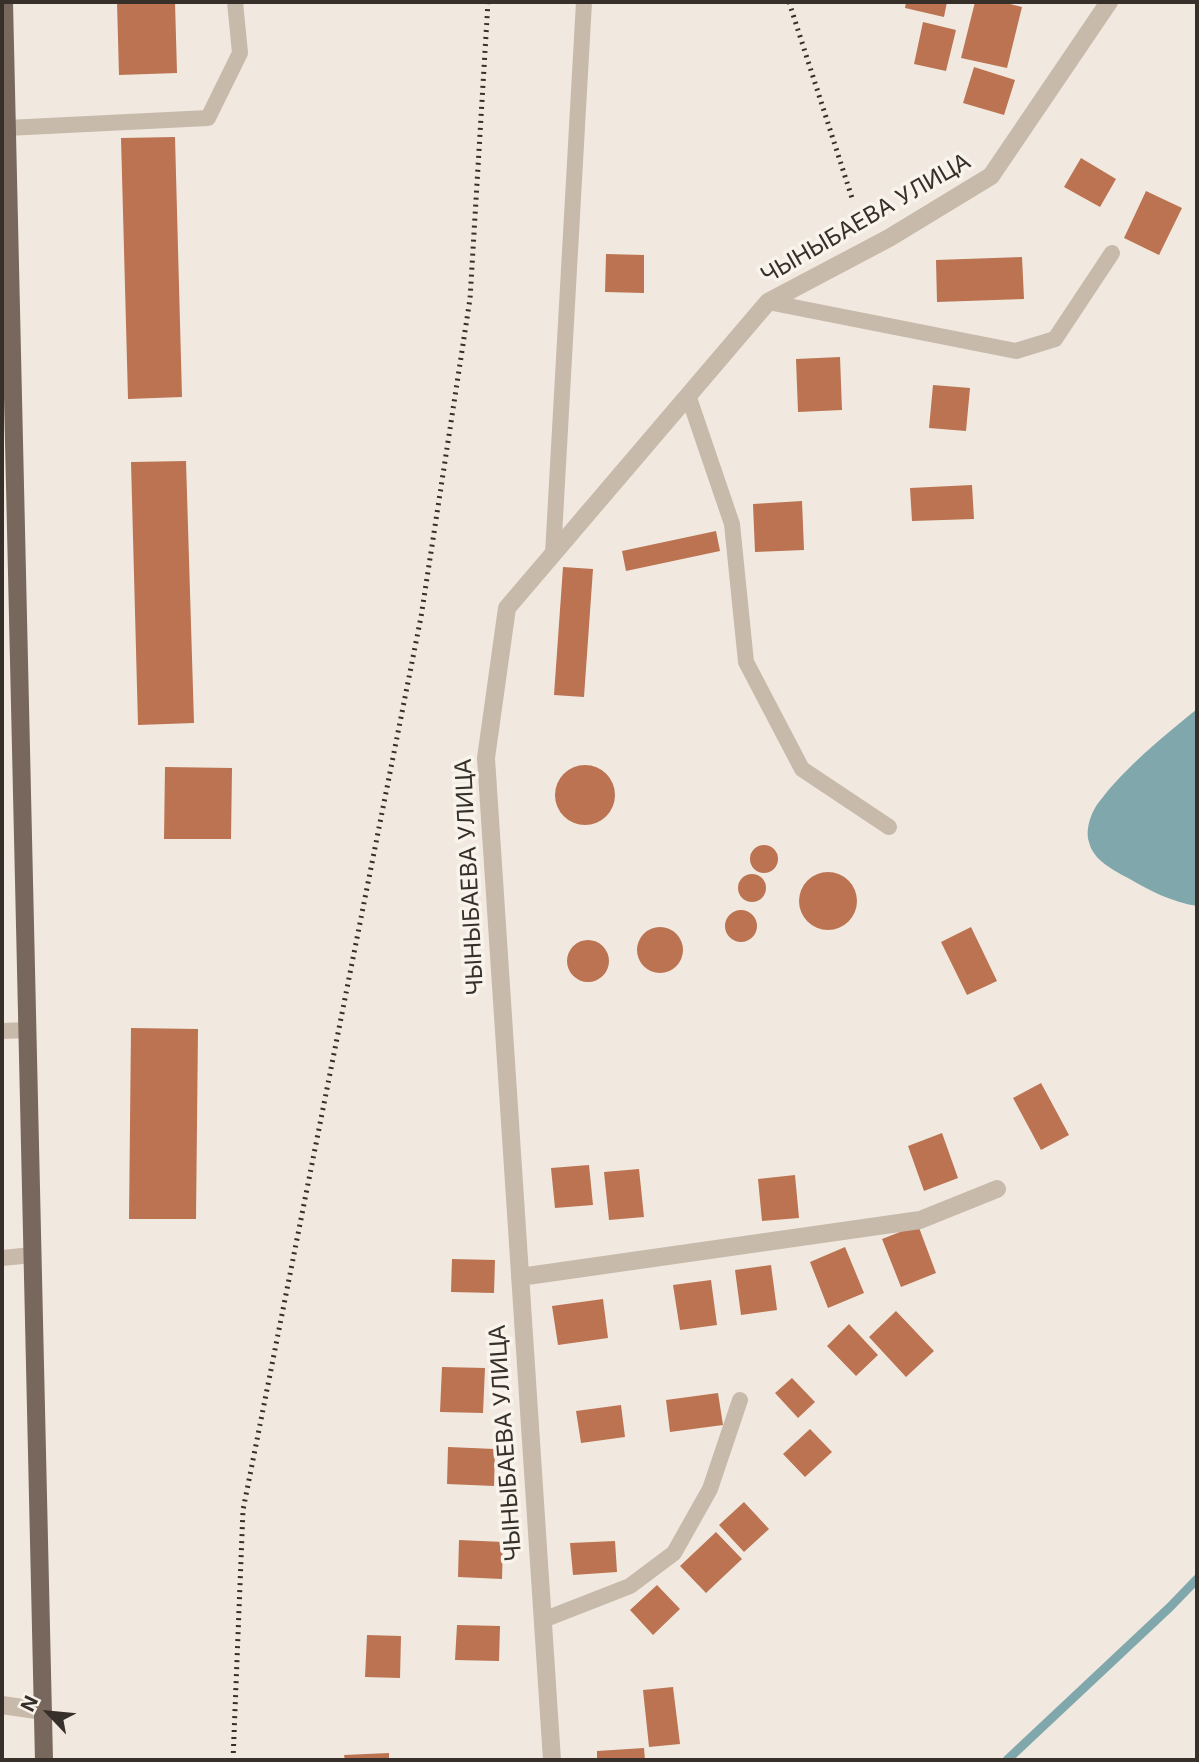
<!DOCTYPE html>
<meta charset="utf-8">
<style>
body{margin:0}
#map{position:relative;width:1199px;height:1762px;overflow:hidden;background:#f1e9df;font-family:Inter,sans-serif}
canvas{display:block}
.frame{position:absolute;inset:0;border:4px solid #362f2a;pointer-events:none}
.north{position:absolute;left:14px;top:1678px;width:70px;height:70px;-webkit-text-stroke:5px #f8f3eb;paint-order:stroke;rotate:296deg;font-size:19px;font-weight:700;line-height:28px;text-align:center;color:#362f2a}
.north::after{content:'';display:block;margin:auto;width:24px;height:32px;background:#362f2a;clip-path:polygon(50% 0,100% 100%,50% 72%,0 100%)}
</style>
<div id="map">
<canvas width="1199" height="1762"></canvas>
<div class="frame"></div>
<div class="north">N</div>
</div>
<script>
const c = document.querySelector('canvas').getContext('2d');
c.lineJoin = 'round';
function fill(path, color) { c.fillStyle = color; c.fill(path, 'evenodd'); }
function trace(path, color, width, dash) { c.strokeStyle = color; c.lineWidth = width; c.lineCap = dash ? 'butt' : 'round'; c.setLineDash(dash || []); c.stroke(path); }
function drawText(font, color, halo, rows, align = 'center') {
  c.font = font + ' Inter,sans-serif'; c.lineWidth = 7; c.setLineDash([]); c.textBaseline = 'middle'; c.strokeStyle = halo; c.fillStyle = color; for (const [text, x, y, turn = 0] of rows) {
    c.save(); c.translate(x, y); c.rotate((+turn || 0) * Math.PI / 180); c.textAlign = isNaN(turn) ? turn : align; if (halo) c.strokeText(text, 0, 0); c.fillText(text, 0, 0); c.restore();
  }
}
const water = new Path2D(`
 M 1197,709 L 1197,906 C 1172,902 1150,891 1128,878 C 1113,870 1093,860 1089,842 C 1085,830 1091,812 1099,802 C 1126,766 1163,737 1197,709 Z`);
const stream = new Path2D(`
 M 1007,1760 L 1170,1607 L 1197,1579`);
const building = new Path2D(`
 M 117,2 L 175,2 L 177,73 L 119,75 Z
 M 906,2 L 947,2 L 944,17 L 905,8 Z
 M 975,2 L 1002,2 L 1022,7 L 1007,68 L 961,58 Z
 M 923,22 L 956,30 L 946,71 L 914,64 Z
 M 974,67 L 1015,80 L 1004,115 L 963,103 Z
 M 175,137 L 182,397 L 128,399 L 121,138 Z
 M 1081,158 L 1116,179 L 1100,207 L 1064,187 Z
 M 1146,191 L 1182,208 L 1159,255 L 1124,238 Z
 M 606,254 L 644,255 L 644,293 L 605,292 Z
 M 1022,257 L 1024,299 L 937,302 L 936,260 Z
 M 840,357 L 842,410 L 798,412 L 796,359 Z
 M 933,385 L 970,388 L 966,431 L 929,428 Z
 M 186,461 L 194,723 L 138,725 L 131,462 Z
 M 972,485 L 974,519 L 912,521 L 910,488 Z
 M 802,501 L 804,550 L 755,552 L 753,504 Z
 M 716,531 L 720,551 L 626,571 L 622,551 Z
 M 563,567 L 593,569 L 584,697 L 554,695 Z
 M555 795a30 30 0 1 1 60 0a30 30 0 1 1-60 0Z
 M 165,767 L 232,768 L 231,839 L 164,839 Z
 M750 859a14 14 0 1 1 28 0a14 14 0 1 1-28 0Z
 M799 901a29 29 0 1 1 58 0a29 29 0 1 1-58 0Z
 M738 888a14 14 0 1 1 28 0a14 14 0 1 1-28 0Z
 M725 926a16 16 0 1 1 32 0a16 16 0 1 1-32 0Z
 M637 950a23 23 0 1 1 46 0a23 23 0 1 1-46 0Z
 M 971,927 L 997,981 L 967,995 L 941,942 Z
 M567 961a21 21 0 1 1 42 0a21 21 0 1 1-42 0Z
 M 131,1028 L 198,1029 L 196,1219 L 129,1219 Z
 M 1041,1083 L 1069,1135 L 1041,1150 L 1013,1098 Z
 M 942,1133 L 958,1178 L 924,1191 L 908,1146 Z
 M 589,1165 L 593,1205 L 555,1208 L 551,1168 Z
 M 639,1169 L 644,1217 L 609,1220 L 604,1172 Z
 M 795,1175 L 799,1218 L 762,1221 L 758,1179 Z
 M 918,1225 L 936,1273 L 901,1287 L 882,1239 Z
 M 845,1247 L 864,1293 L 828,1308 L 810,1262 Z
 M 452,1259 L 495,1260 L 494,1293 L 451,1292 Z
 M 771,1265 L 777,1310 L 741,1315 L 735,1270 Z
 M 711,1280 L 717,1325 L 680,1330 L 673,1285 Z
 M 603,1299 L 608,1338 L 558,1345 L 552,1306 Z
 M 896,1311 L 934,1351 L 906,1377 L 869,1337 Z
 M 849,1324 L 878,1355 L 856,1376 L 827,1346 Z
 M 442,1367 L 485,1368 L 483,1413 L 440,1412 Z
 M 792,1378 L 815,1402 L 798,1418 L 775,1393 Z
 M 718,1393 L 723,1425 L 670,1432 L 666,1400 Z
 M 621,1405 L 625,1437 L 581,1443 L 576,1411 Z
 M 810,1429 L 832,1452 L 805,1477 L 783,1454 Z
 M 448,1447 L 495,1449 L 494,1486 L 447,1484 Z
 M 744,1502 L 769,1529 L 744,1552 L 719,1525 Z
 M 716,1532 L 742,1559 L 706,1593 L 680,1566 Z
 M 459,1540 L 503,1542 L 502,1579 L 458,1577 Z
 M 615,1541 L 617,1572 L 573,1575 L 570,1543 Z
 M 657,1585 L 680,1609 L 653,1635 L 630,1610 Z
 M 457,1625 L 500,1626 L 499,1661 L 455,1660 Z
 M 367,1635 L 401,1636 L 400,1678 L 365,1677 Z
 M 673,1687 L 680,1744 L 649,1747 L 643,1690 Z
 M 644,1748 L 645,1760 L 597,1760 L 597,1751 Z
 M 389,1753 L 389,1760 L 345,1760 L 344,1755 Z`);
const lane = new Path2D(`
 M 7,128 L 208,118 L 240,53 L 235,2
 M 768,302 L 1016,351 L 1055,339 L 1112,253
 M 688,395 L 732,524 L 746,662 L 802,769 L 889,827
 M 553,554 L 584,2
 M 2,1031 L 27,1030
 M 2,1258 L 32,1255
 M 543,1620 L 630,1586 L 674,1553 L 710,1489 L 740,1400`);
const street = new Path2D(`
 M 520,1277 L 920,1220 L 997,1189
 M 2,1705 L 43,1711
 M 552,1760 L 486,758 L 507,608 L 768,302 L 889,238 L 991,176 L 1109,2`);
const primary = new Path2D(`
 M 4,2 L 44,1760`);
const rail = new Path2D(`
 M 789,2 L 852,198
 M 233,1760 L 243,1510 L 421,617 L 470,299 L 488,2`);
const streetNames = [
 ["ЧЫНЫБАЕВА УЛИЦА",866,219,-30],
 ["ЧЫНЫБАЕВА УЛИЦА",470,877,-93],
 ["ЧЫНЫБАЕВА УЛИЦА",506,1443,-94]
];
fill(water, '#80a7ab');
trace(stream, '#80a7ab', 9);
fill(building, '#bb7352');
trace(lane, '#c8baab', 16);
trace(street, '#c8baab', 18);
trace(primary, '#77675c', 18);
trace(rail, '#362f2a', 5, [2, 5]);
drawText('23px', '#362f2a', '#f8f3eb', streetNames);
</script>
